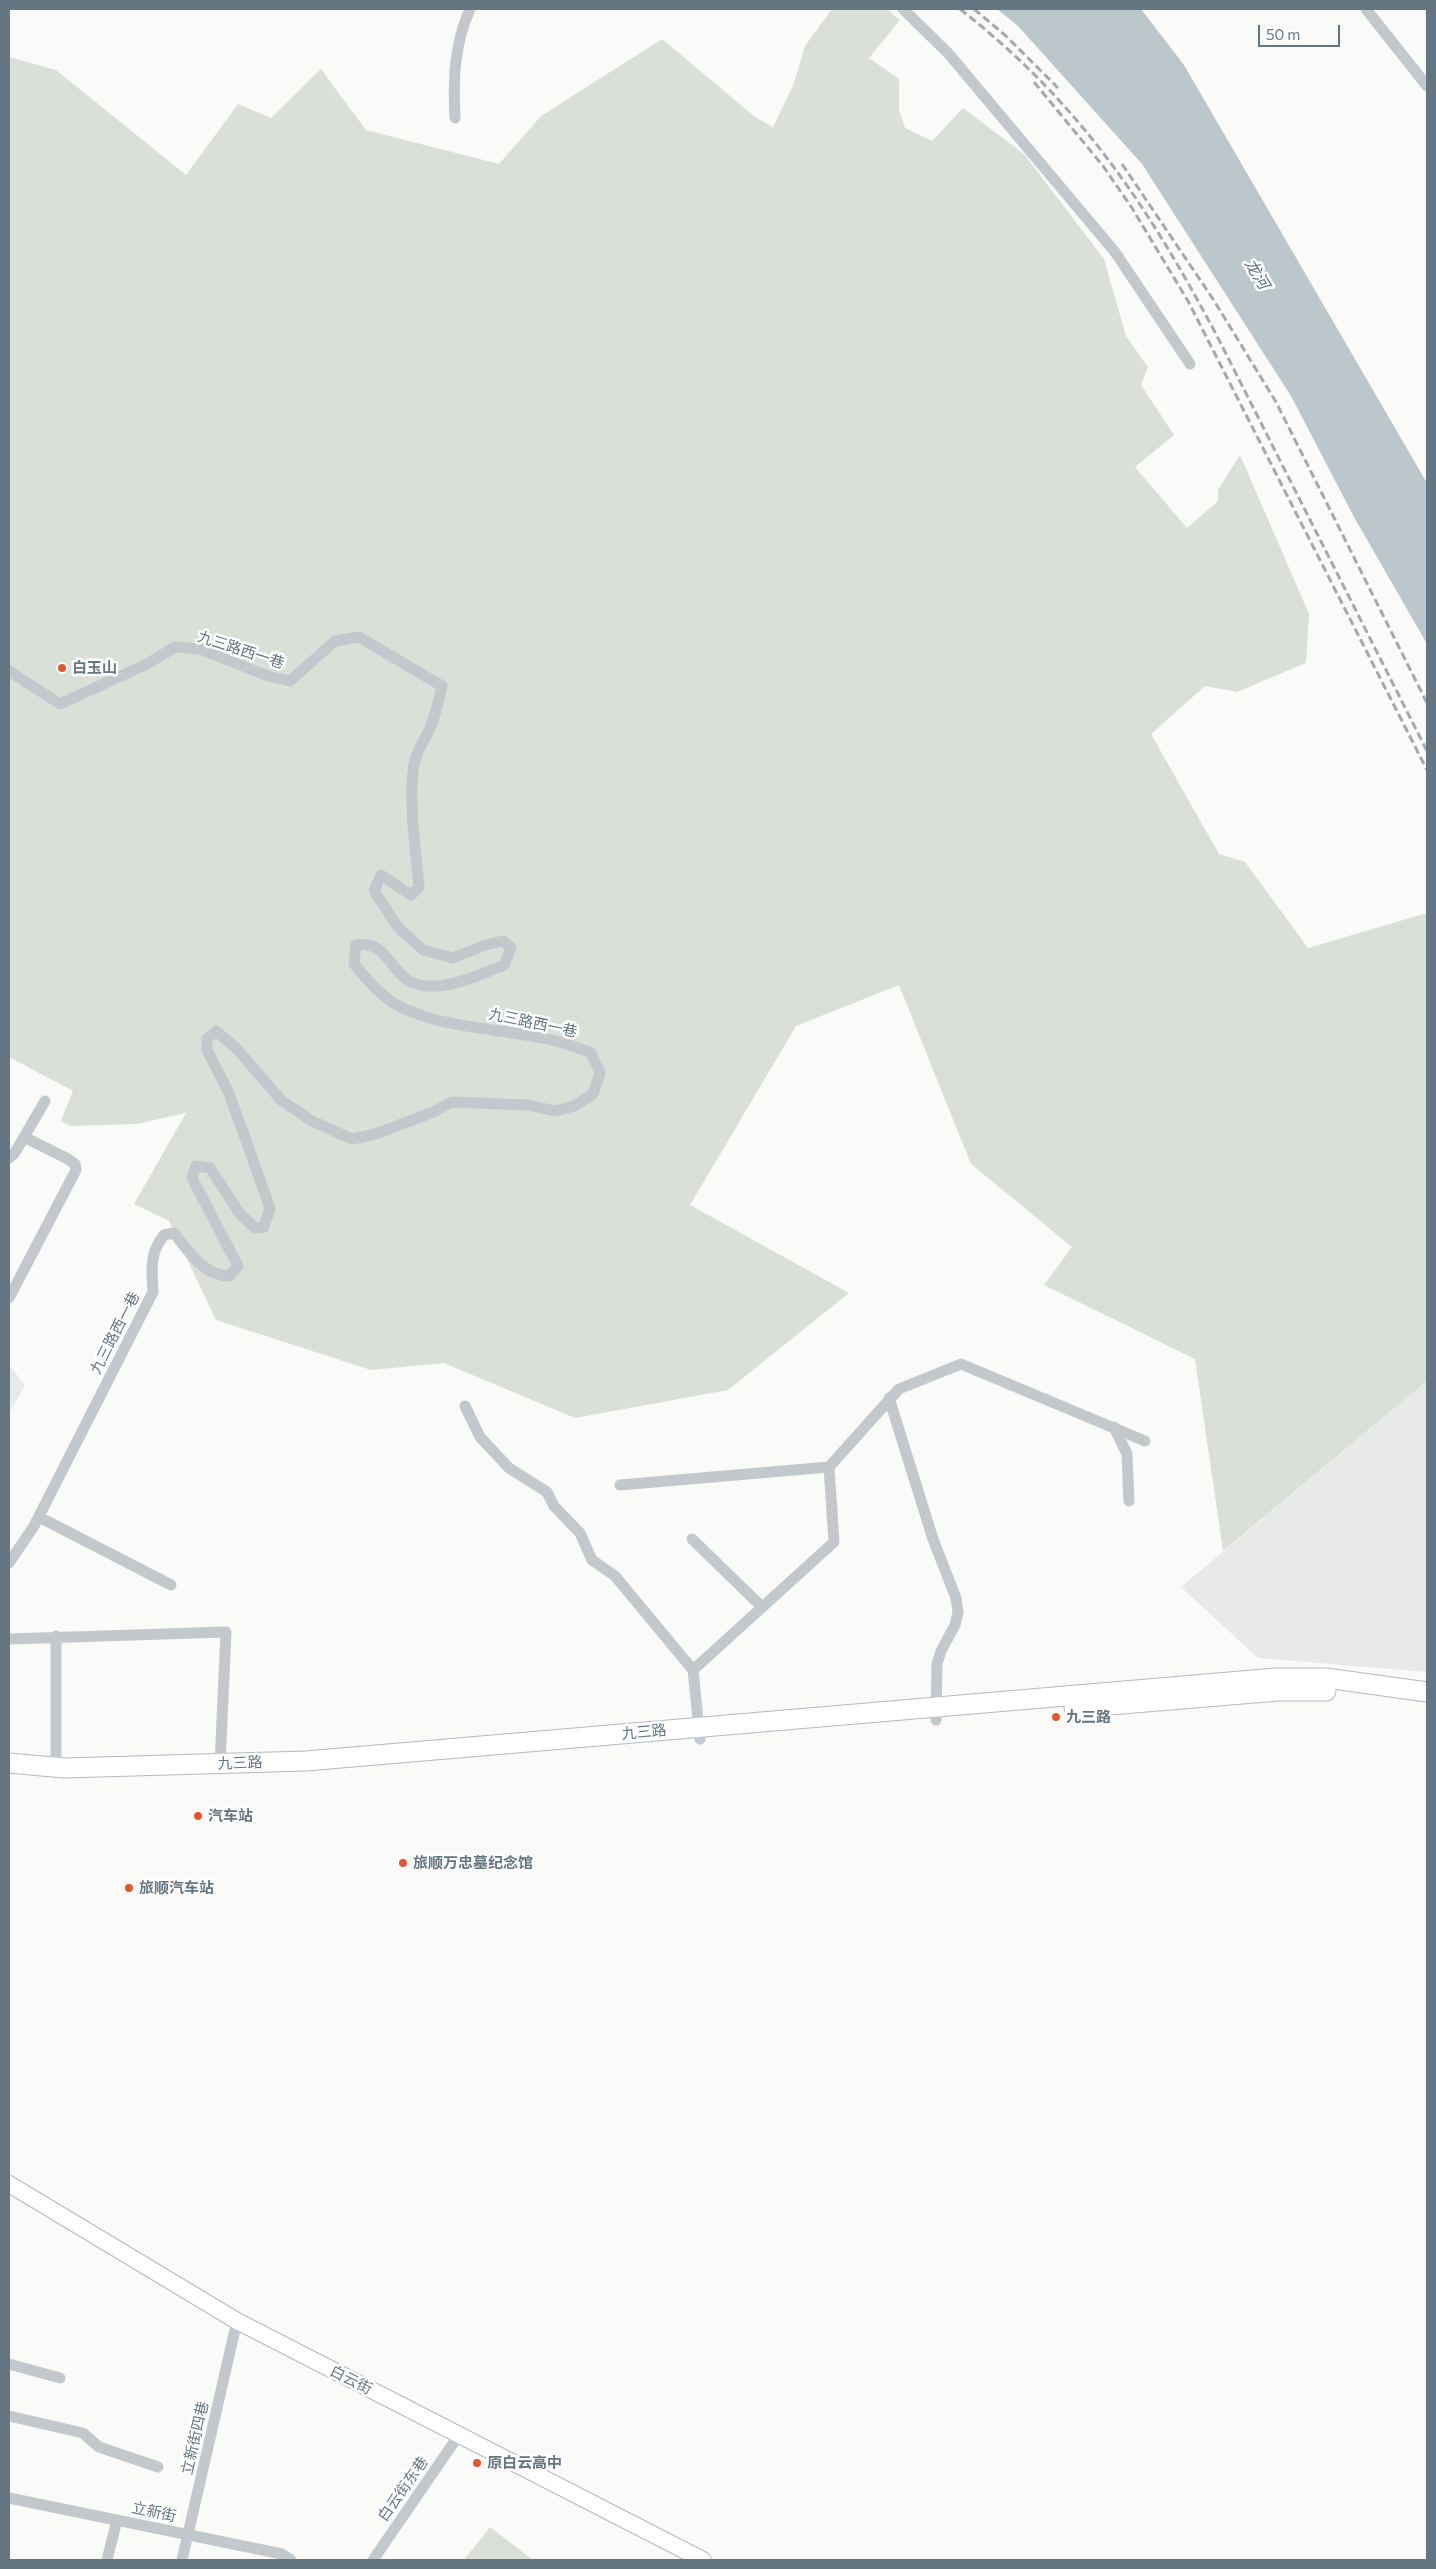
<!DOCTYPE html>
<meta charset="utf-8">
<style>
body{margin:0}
#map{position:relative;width:1436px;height:2569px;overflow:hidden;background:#fafaf8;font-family:Commissioner,sans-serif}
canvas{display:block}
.frame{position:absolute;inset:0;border:10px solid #657683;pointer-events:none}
.scale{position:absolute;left:1258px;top:25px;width:82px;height:22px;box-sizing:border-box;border:2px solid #657683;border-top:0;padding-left:6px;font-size:15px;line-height:18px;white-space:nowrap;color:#657683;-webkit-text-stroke:4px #fff;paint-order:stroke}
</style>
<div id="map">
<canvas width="1436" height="2569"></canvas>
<div class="frame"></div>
<div class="scale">50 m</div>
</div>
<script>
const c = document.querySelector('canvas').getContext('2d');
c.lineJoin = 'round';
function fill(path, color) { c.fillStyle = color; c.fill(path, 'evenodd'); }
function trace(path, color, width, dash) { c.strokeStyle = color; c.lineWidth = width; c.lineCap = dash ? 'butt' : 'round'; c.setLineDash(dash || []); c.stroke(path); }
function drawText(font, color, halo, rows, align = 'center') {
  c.font = font + ' Commissioner,"Noto Sans SC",sans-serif'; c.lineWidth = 5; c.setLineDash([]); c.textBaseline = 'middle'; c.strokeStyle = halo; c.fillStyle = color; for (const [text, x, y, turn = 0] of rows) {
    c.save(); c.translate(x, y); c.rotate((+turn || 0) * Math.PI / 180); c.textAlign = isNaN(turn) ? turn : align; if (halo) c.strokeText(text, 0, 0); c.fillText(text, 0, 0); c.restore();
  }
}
const built = new Path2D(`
 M 9,1364 L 25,1386 L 9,1413 Z
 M 1427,1381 L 1427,1672 L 1258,1658 L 1181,1587 Z`);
const green = new Path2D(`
 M 832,9 L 887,9 L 900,20 L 869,58 L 899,79 L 899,110 L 905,128 L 932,141 L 963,108 L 1024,154 L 1104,259 L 1126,336 L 1148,367 L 1141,385 L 1174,435 L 1135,467 L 1187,528 L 1218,501 L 1218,490 L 1240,455 L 1309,614 L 1306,663 L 1237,692 L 1205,686 L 1151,734 L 1219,854 L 1245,862 L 1308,948 L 1427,913 L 1427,1381 L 1223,1551 L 1195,1359 L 1044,1285 L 1072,1247 L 971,1164 L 899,985 L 796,1026 L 690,1205 L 849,1293 L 728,1390 L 575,1418 L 444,1363 L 371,1370 L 216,1320 L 169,1221 L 134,1204 L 186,1113 L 137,1124 L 71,1126 L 61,1121 L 73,1091 L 9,1057 L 9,57 L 56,70 L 186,175 L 238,104 L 271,118 L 321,69 L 366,130 L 499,164 L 541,116 L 662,39 L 755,117 L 773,127 L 793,86 L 805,46 Z
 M 490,2527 L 533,2560 L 464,2560 Z`);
const water = new Path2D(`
 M 997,9 L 1141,9 L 1184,65 L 1427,483 L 1427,644 L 1354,517 L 1291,396 L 1142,164 L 1018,26 Z`);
const minor = new Path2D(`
 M 903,9 L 948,53 L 1115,252 L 1190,364
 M 1366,9 L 1427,86
 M 455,118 C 453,79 454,45 470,9
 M 9,671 L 60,704 L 147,664 L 175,647 L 200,649 L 268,676 L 290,681 L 335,641 L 359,637 L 442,686 C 439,700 436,713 431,726 C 425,740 416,750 414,765 C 408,800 416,852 419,887 L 411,895 L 381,875 L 374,891 L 398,927 L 423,950 L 453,958 L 485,945 L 503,941 L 511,948 L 504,965 C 479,975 439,995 411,982 C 389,971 387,940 356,945 L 354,964 C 368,981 384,1000 405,1009 C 462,1035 531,1026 591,1053 L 600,1073 L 593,1094 L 574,1106 L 555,1111 L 528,1105 L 452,1102 L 433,1112 L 376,1134 L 352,1139 L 312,1121 L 281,1100 L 236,1048 L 216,1031 L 207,1039 L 207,1050 L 229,1093 L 270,1208 L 264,1227 L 255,1228 L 240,1214 L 210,1168 L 196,1166 L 192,1178 L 238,1266 L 229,1276 C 203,1275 189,1252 174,1233 L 164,1235 C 149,1254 152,1269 153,1292 L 34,1526 L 9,1563
 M 9,1158 L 14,1154 L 45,1101
 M 9,1298 L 76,1170 L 75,1164 L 68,1159 L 24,1137
 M 889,1398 L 933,1539 L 956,1598 L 958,1612 L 955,1625 L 941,1651 L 937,1664 L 936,1720
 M 465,1406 L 480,1437 L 509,1468 L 547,1492 L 554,1506 L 580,1533 L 592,1560 L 615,1576 L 693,1670 L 700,1739
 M 1114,1427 L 1127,1454 L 1129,1501
 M 620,1485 L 829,1467
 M 39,1517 L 171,1585
 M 692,1539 L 762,1607
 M 56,1636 L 56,1768
 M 9,1639 L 226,1632 L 220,1764
 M 693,1670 L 834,1542 L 829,1467 L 899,1389 L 961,1364 L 1145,1441
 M 9,2364 L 60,2378
 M 9,2416 L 83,2433 L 99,2447 L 158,2467
 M 9,2498 L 282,2554 L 291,2560
 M 107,2560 L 117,2520
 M 182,2560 L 237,2321
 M 373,2560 L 459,2435`);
const secondary = new Path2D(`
 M 9,2184 L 237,2321 L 703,2560`);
const trunk = new Path2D(`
 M 1074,1708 L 1278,1691 L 1326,1691
 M 9,1763 L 64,1768 L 306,1761 L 1276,1678 L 1326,1678 L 1427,1692`);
const rail = new Path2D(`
 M 960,9 C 1079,102 1147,204 1217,336 L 1427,751
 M 974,9 L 1006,36 L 1058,88
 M 1034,82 L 1103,166 L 1132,208 L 1188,301 L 1427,770
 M 1122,164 L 1213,299 L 1276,402 L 1427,703`);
const markers = [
 [62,668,5,"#e4572e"],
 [1056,1717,5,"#e4572e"],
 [198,1816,5,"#e4572e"],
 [403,1863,5,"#e4572e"],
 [129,1888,5,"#e4572e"],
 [477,2463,5,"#e4572e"]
];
const streetNames = [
 ["九三路西一巷",241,650,18],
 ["九三路西一巷",533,1023,12],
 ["九三路西一巷",115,1333,-63],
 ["九三路",644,1732,-5],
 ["九三路",240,1763,-2],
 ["白云街",351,2380,27],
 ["立新街四巷",195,2438,-77],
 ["白云街东巷",403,2489,-55],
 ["立新街",154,2512,12]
];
const poiNames = [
 ["白玉山",72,668],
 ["九三路",1066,1717],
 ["汽车站",208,1816],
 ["旅顺万忠墓纪念馆",413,1863],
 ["旅顺汽车站",139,1888],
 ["原白云高中",487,2463]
];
const waterNames = [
 ["龙河",1257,274,59]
];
fill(built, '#e8e9e9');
fill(green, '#dadfd7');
fill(water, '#bbc7cb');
trace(secondary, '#b3babf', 18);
trace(trunk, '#b4b9bd', 21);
trace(minor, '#c3c8cc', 11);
trace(secondary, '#fff', 16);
trace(trunk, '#fff', 19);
trace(rail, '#a2aab0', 3, [8, 4]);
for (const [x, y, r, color] of markers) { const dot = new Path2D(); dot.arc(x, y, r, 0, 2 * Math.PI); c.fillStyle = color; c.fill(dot); trace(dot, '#fff', 2); }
drawText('15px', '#657683', '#fff', streetNames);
drawText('bold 15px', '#657683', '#fff', poiNames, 'left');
drawText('italic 16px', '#60757c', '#fff', waterNames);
</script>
